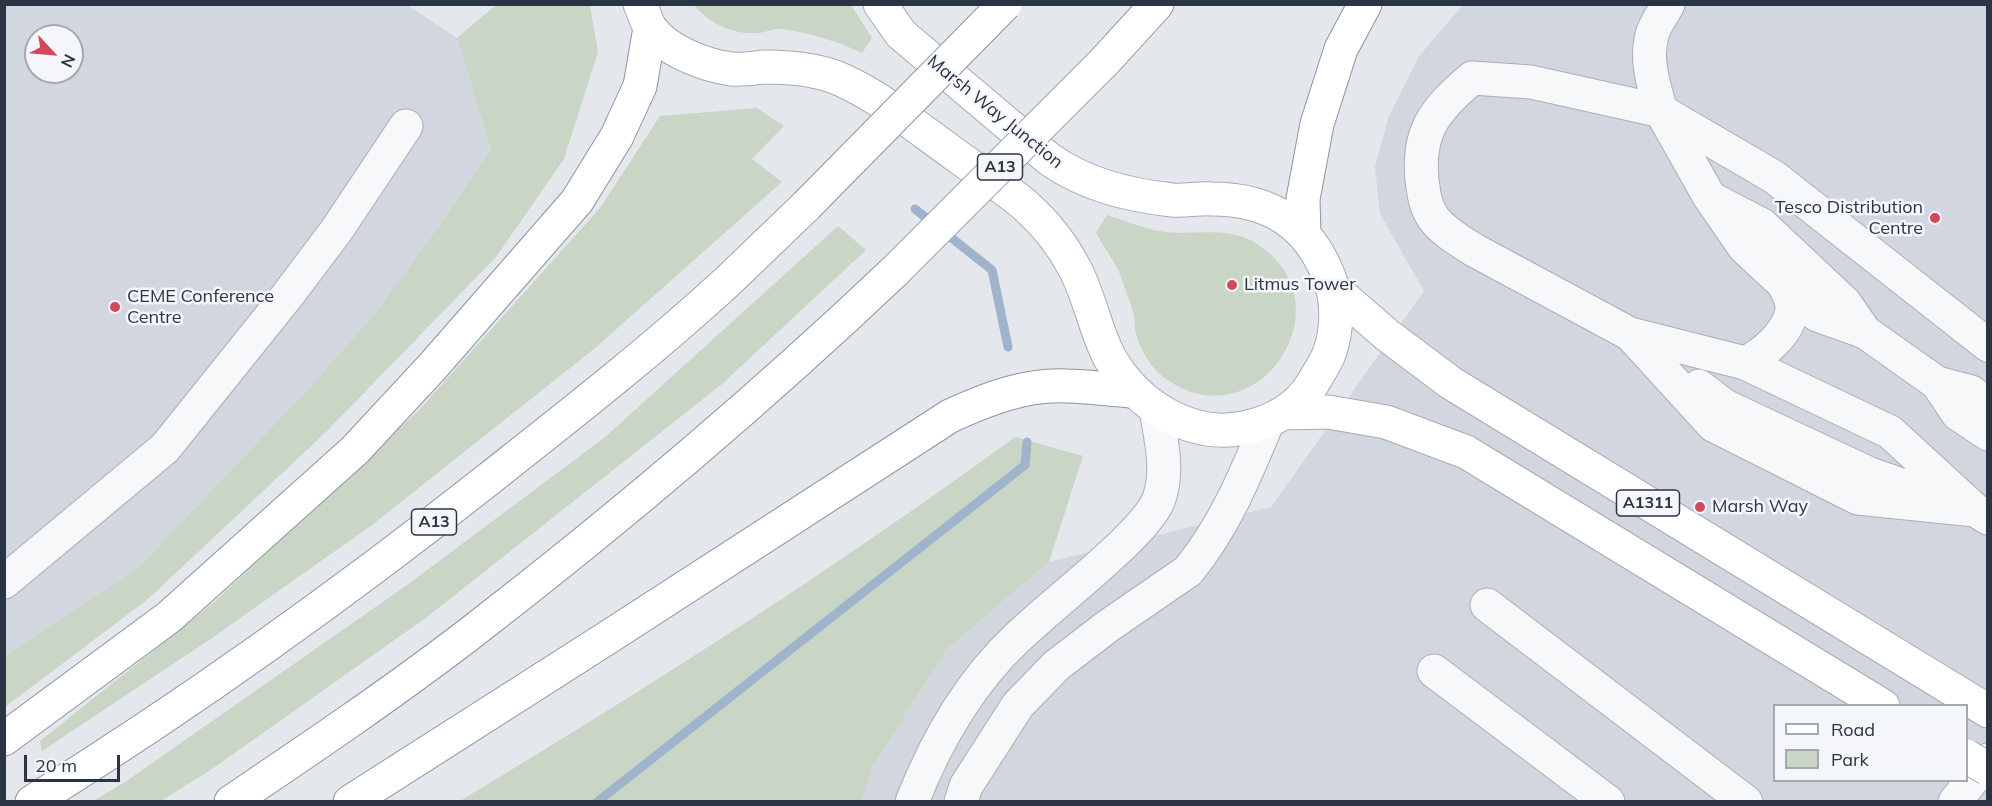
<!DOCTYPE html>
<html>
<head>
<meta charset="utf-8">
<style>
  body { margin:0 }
  #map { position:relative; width:1992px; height:806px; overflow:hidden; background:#e4e7ec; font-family:Mulish,sans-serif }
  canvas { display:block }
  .frame { position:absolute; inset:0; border:6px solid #2b3445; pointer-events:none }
  .legend { position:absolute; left:1773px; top:704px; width:195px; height:78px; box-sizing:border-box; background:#f4f6f9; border:2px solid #a4a8b1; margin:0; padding:8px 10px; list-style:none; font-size:18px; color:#2b3445 }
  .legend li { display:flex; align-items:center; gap:12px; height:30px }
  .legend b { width:30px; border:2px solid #a4a8b1 }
  .north { position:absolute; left:24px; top:24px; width:60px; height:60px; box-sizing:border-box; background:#f4f6f9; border:2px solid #a4a8b1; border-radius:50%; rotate:116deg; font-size:16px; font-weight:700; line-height:24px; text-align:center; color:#2b3445 }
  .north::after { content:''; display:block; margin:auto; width:21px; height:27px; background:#d1495b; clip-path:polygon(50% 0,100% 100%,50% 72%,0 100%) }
  .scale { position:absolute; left:24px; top:755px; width:96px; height:27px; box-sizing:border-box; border:3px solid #2b3445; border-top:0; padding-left:8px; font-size:18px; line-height:21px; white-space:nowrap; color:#2b3445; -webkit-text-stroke:4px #f4f6f9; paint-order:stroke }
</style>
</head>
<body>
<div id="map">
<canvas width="1992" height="806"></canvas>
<div class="frame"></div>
<ul class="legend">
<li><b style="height:8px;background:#fff"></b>Road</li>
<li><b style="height:16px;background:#c9d6c5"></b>Park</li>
</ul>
<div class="north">N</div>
<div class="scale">20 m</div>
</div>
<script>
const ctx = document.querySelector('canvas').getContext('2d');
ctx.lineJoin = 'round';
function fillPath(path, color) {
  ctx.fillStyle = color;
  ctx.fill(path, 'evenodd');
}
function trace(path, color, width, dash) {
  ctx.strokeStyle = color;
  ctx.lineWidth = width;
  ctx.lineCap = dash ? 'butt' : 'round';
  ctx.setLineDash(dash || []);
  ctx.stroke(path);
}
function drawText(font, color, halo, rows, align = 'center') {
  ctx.font = font + ' Mulish,sans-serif';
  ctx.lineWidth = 5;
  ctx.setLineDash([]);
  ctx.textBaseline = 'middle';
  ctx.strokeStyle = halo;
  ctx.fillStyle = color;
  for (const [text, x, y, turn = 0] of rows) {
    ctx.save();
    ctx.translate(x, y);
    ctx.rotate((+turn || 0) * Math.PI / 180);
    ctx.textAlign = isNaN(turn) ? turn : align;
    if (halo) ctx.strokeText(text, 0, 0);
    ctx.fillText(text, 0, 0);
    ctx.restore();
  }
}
const built = new Path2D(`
  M5 5H407L457 38 491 150 451 209 378 310 310 387 136 570 5 656ZM36 36H72V72H36Z
  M1463 5H1987V801L862 802 871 770 945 651 1049 562 1271 507 1424 291 1380 214 1375 167 1388 118 1419 56ZM1774 706H1966V780H1774Z`);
const green = new Path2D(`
  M496 5H590L598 52 564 159 496 257 326 432 148 599 5 707V656L136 570 310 387 378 310 451 209 491 150 457 38Z
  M694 5H851L872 38 862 53C837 41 810 33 782 29 774 28 767 32 759 33 734 35 709 24 694 5Z
  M757 108 784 126 752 159 782 182 594 349 372 525 212 638 42 751 40 741 213 603 419 410 600 208 660 116Z
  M1107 215C1124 220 1142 228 1159 231 1192 237 1227 224 1257 244 1350 303 1259 441 1169 381 1153 371 1140 351 1136 333 1134 327 1135 321 1134 315 1130 301 1124 286 1119 272 1113 259 1103 246 1096 233Z
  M838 226 866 250 722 384 427 617 212 769 161 801H93L125 782 407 585 604 438Z
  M1015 437 1083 456 1049 562 945 651 871 770 862 801H460C649 687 836 568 1015 437Z`);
const stream = new Path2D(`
  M915 209 992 270 1008 347
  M597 802 1025 465 1027 442`);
const minor = new Path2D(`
  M1668 4C1663 14 1655 24 1652 35 1645 60 1654 86 1661 111L1774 177 1988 345
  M1713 202 1744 247 1817 315 1865 332
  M1630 334 1745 363 1890 432 1975 510
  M1745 363C1764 354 1789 332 1792 310 1793 300 1787 291 1783 283
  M1937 383 1958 414 1988 434
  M1699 386 1725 406 1761 423 1870 474 1919 491
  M1988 404 1971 392 1937 383 1865 332 1845 303 1762 225 1710 198 1661 111 1531 82 1472 78C1436 109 1417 130 1422 180 1424 195 1425 206 1434 219 1444 232 1460 241 1474 250L1630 334 1713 425 1858 498 1975 510 1988 518
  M4 582 165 448 287 296 336 231 406 126
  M1487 605 1746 802
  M1434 671 1608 802
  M912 802C936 741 969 683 1017 638 1051 606 1088 578 1122 545 1135 532 1152 516 1159 499 1169 470 1161 439 1156 410
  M961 802 966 786 1018 705 1057 665 1108 626 1188 571C1225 526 1246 474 1268 421
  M1955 802 1988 760`);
const major = new Path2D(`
  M640 4C644 12 646 22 651 29 667 51 706 66 732 69 743 70 754 68 765 67 791 67 818 69 842 80 884 99 920 130 957 156 980 173 1006 188 1027 207 1046 224 1063 246 1075 269 1090 297 1096 334 1111 360 1138 405 1190 439 1244 428 1272 422 1298 408 1313 383 1318 374 1325 364 1329 354 1338 330 1338 300 1329 277 1308 223 1269 199 1212 199 1199 198 1185 201 1172 200 1128 195 1086 185 1049 159L901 34 880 4
  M1334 289 1387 335 1451 383 1988 711
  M1285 413 1328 412 1386 422 1466 452 1883 706`);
const highway = new Path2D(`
  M1104 62 1157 4
  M1304 234 1303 199 1317 124 1341 49 1365 4
  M4 739 169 617 355 450 433 366 577 201 617 136 640 86 650 28
  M32 802C191 703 343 594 490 478 571 414 653 350 729 280 755 255 781 230 807 205
  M231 802C311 748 391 694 468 635 616 521 759 400 895 271
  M350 802 607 638 950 416C987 399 1025 384 1067 386 1089 386 1111 390 1133 391`);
const majorBridge = new Path2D(`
  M1966 756 1988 769`);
const highwayBridge = new Path2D(`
  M807 205 1005 4
  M895 271 1104 62`);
const markers = [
  [1935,218,6,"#d1495b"],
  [1232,285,6,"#d1495b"],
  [115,307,6,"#d1495b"],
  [1700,507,6,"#d1495b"]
];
const shields = [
  [1000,167,45],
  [1648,503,63],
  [434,522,45]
];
const shieldNames = [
  ["A13",1000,167],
  ["A1311",1648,503],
  ["A13",434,522]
];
const streetNames = [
  ["Marsh Way Junction",995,112,39]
];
const poiNames = [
  ["Tesco Distribution",1923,208,"right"],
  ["Centre",1923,229,"right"],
  ["Litmus Tower",1244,285],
  ["CEME Conference",127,297],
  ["Centre",127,318],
  ["Marsh Way",1712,507]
];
fillPath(built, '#d2d6de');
fillPath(green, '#c9d6c5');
trace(stream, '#9fb4cc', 9);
trace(minor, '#a9aeb7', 35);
trace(major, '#a3abb8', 35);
trace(highway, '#8b94a3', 35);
trace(minor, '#f7f8fa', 33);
trace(major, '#fff', 33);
trace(highway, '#fff', 33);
trace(majorBridge, '#a3abb8', 35, []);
trace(highwayBridge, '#8b94a3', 35, []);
trace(majorBridge, '#fff', 33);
trace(highwayBridge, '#fff', 33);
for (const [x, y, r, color] of markers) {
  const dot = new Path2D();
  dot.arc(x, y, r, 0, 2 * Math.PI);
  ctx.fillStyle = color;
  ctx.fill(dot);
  trace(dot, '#f4f6f9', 2);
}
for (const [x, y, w] of shields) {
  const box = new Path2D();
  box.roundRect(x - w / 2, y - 13, w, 26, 4.5);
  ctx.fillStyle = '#f4f6f9';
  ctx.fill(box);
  trace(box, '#2b3445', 1.5);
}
drawText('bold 16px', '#2b3445', null, shieldNames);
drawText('18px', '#2b3445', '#f4f6f9', streetNames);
drawText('18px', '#2b3445', '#f4f6f9', poiNames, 'left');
</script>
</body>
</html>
